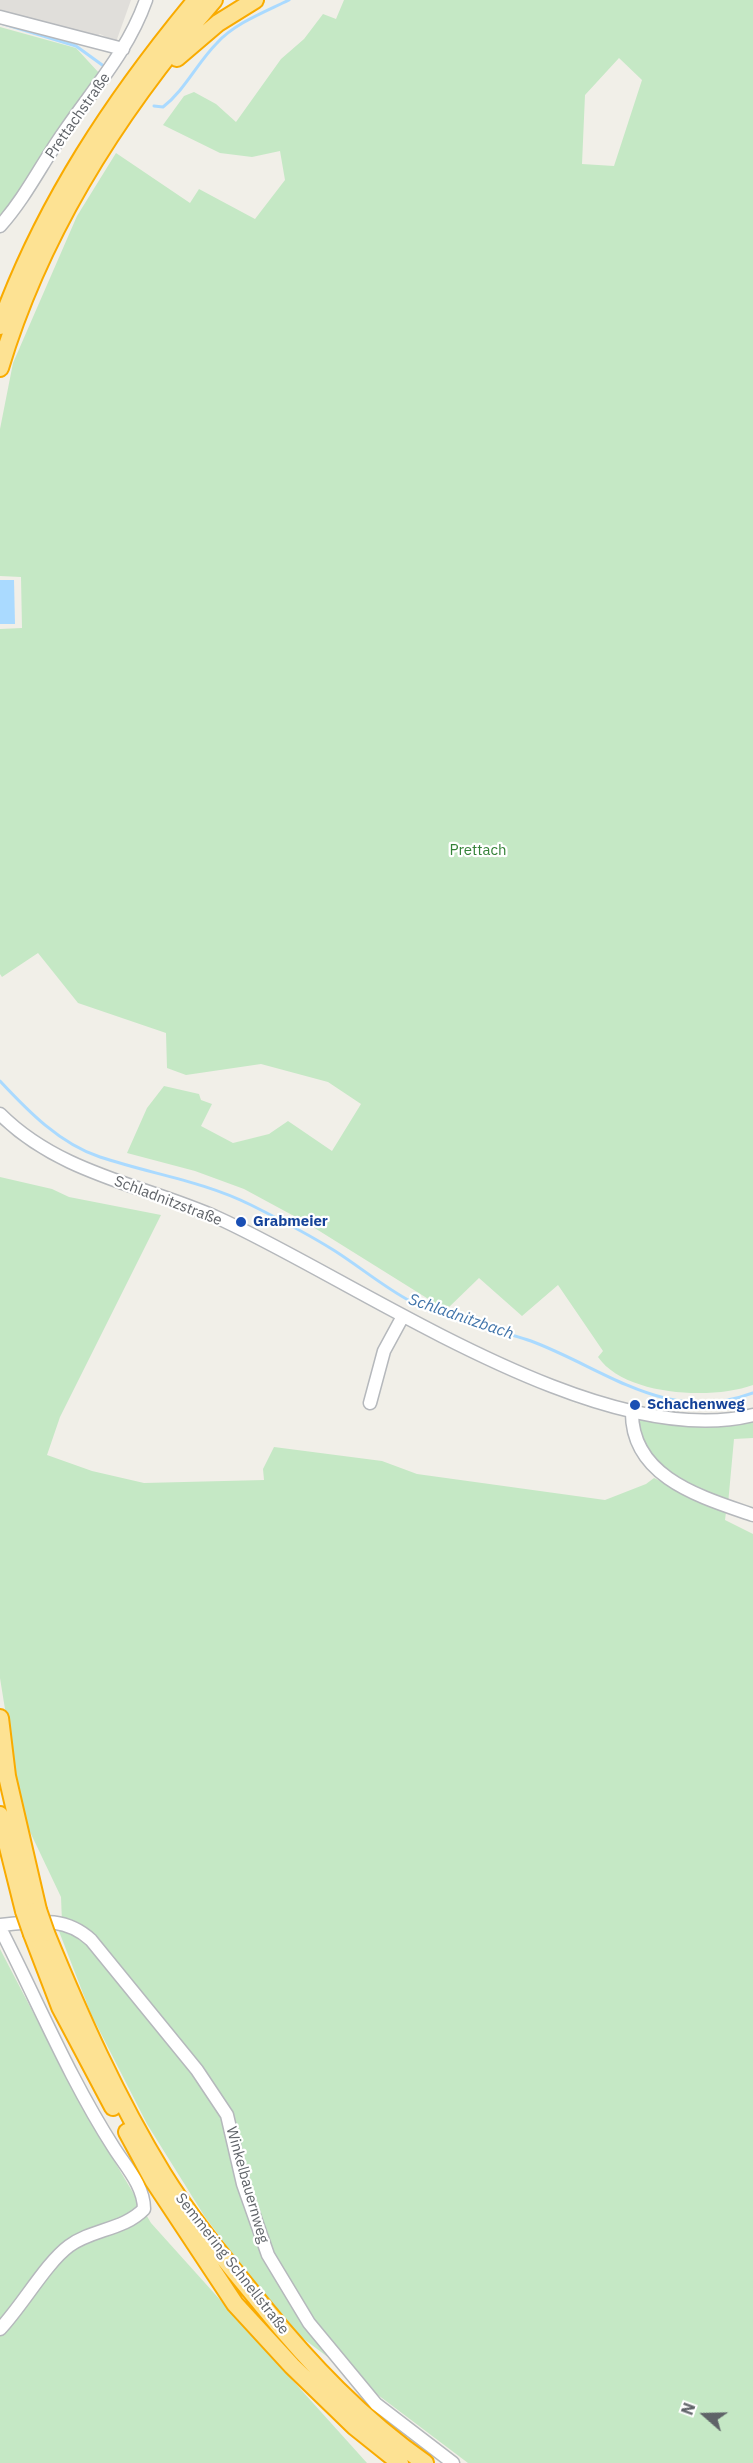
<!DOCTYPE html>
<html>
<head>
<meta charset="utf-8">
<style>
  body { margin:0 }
  #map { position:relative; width:753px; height:2463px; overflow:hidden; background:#f1efe8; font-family:"IBM Plex Sans",sans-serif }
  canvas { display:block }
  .north { position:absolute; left:675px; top:2385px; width:60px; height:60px; -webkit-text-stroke:4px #fff; paint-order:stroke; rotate:290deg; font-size:16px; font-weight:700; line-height:24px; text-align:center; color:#5f6368 }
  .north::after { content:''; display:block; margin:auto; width:21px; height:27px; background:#5f6368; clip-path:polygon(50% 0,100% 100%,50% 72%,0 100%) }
</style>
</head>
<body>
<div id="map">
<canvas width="753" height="2463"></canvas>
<div class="north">N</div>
</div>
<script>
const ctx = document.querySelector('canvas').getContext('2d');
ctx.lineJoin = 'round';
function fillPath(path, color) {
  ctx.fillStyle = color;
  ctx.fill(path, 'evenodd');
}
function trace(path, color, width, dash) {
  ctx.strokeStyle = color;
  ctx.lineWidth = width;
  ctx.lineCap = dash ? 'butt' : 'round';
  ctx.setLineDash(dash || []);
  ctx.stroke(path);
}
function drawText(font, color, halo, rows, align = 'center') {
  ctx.font = font + ' "IBM Plex Sans",sans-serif';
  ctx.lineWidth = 4.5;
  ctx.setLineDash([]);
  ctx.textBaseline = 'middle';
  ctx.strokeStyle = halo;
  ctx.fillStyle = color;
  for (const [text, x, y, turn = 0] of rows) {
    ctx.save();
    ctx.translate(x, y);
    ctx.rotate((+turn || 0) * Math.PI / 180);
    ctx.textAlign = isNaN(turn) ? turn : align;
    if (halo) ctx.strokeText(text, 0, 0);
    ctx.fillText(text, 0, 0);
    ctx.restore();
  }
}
const industrial = new Path2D(`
  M0 0H131L116 42 100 34 94 38 0 14Z`);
const green = new Path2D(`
  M344 0H753V1385C712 1400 625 1396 598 1357L603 1351 558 1285 522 1316 479 1278 446 1310 305 1222 244 1189 195 1171 127 1153 147 1108 164 1086 199 1094 201 1100 212 1104 201 1126 233 1143 269 1134 288 1121 332 1151 361 1104 328 1082 261 1064 186 1075 167 1068 166 1033 78 1003 38 953 2 977 0 974V629L22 628 21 577 0 576V429L13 363 77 216 116 153 190 203 199 189 255 219 285 180 280 151 252 157 220 153 163 125 184 96 194 92 216 104 236 122 281 59 304 39 323 14 336 19ZM619 58 642 80 614 166 582 164 585 95Z
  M0 27 76 48 100 74 18 196 0 215Z
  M0 1177 52 1189 69 1197 161 1215 60 1417 47 1455 92 1471 144 1483 264 1480 263 1469 274 1447 382 1461 417 1474 605 1500 646 1484 654 1478 726 1512 725 1520 753 1534V2463H468L288 2327 205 2217 147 2124 91 2014 55 1921 62 1922 61 1897 22 1815 0 1678Z
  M637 1416C676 1421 715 1429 753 1420V1438L734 1439 728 1504 672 1479 638 1437Z
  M0 1949 84 2110 151 2223 367 2463H0Z`);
const water = new Path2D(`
  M0 580H14L15 624H0Z`);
const stream = new Path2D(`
  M0 23 76 46 105 67
  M154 106 163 107C185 90 197 63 217 43 235 23 265 12 289 0
  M0 1081C28 1111 60 1144 100 1157 151 1174 203 1181 251 1205 279 1219 308 1234 335 1251 360 1267 384 1287 410 1301 447 1322 491 1327 531 1341 606 1369 667 1425 753 1393`);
const minor = new Path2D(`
  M0 17 123 49
  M0 226C26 197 42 163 64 132 94 88 128 51 146 0
  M0 1114C60 1174 144 1185 218 1218 357 1281 599 1454 753 1415
  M370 1403 384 1351 403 1316
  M632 1410C630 1477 701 1497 753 1515
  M0 1925C34 1922 64 1915 91 1940L197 2070 227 2115 243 2184 268 2255 309 2323 376 2404 453 2463
  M0 1928C38 2002 69 2078 114 2148 126 2167 144 2186 144 2209 124 2230 92 2229 69 2246 46 2263 22 2306 0 2329`);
const highway = new Path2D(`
  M177 58 218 23 255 0
  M0 326C44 204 114 99 196 0
  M0 368C41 231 121 107 214 0
  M0 1718 7 1776 38 1910
  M0 1815 24 1911
  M46 1933C80 2016 116 2097 163 2174 192 2221 227 2262 262 2305 310 2364 362 2419 425 2463
  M32 1934 60 2007 113 2107
  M127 2132 153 2180 235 2304 292 2366 355 2427 400 2463`);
const highwayBridge = new Path2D(`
  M38 1910 46 1933
  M24 1911 32 1934`);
const markers = [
  [241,1222,6,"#1a4fb4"],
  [635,1405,6,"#1a4fb4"]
];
const streetNames = [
  ["Prettachstraße",78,116,-55],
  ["Schladnitzstraße",168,1201,21],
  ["Winkelbauernweg",247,2185,74],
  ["Semmering Schnellstraße",232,2264,52]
];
const parkNames = [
  ["Prettach",478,851]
];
const transitNames = [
  ["Grabmeier",253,1222],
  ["Schachenweg",647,1405]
];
const waterNames = [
  ["Schladnitzbach",461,1317,19]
];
fillPath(industrial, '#e0deda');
fillPath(green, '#c5e8c5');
fillPath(water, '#aadaff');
trace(stream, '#aadaff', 3);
trace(minor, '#b5b8bc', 15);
trace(highway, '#f9ab00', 20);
trace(minor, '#fff', 12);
trace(highway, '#fde293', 16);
trace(highwayBridge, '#f9ab00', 20, []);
trace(highwayBridge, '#fde293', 16);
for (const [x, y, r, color] of markers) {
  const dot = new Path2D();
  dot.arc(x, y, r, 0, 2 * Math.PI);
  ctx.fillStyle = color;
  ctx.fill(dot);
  trace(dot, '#fff', 2);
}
drawText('15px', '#5f6368', '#fff', streetNames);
drawText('15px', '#348238', '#fff', parkNames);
drawText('bold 15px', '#164399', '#fff', transitNames, 'left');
drawText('italic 16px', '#4174aa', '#fff', waterNames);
</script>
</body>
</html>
